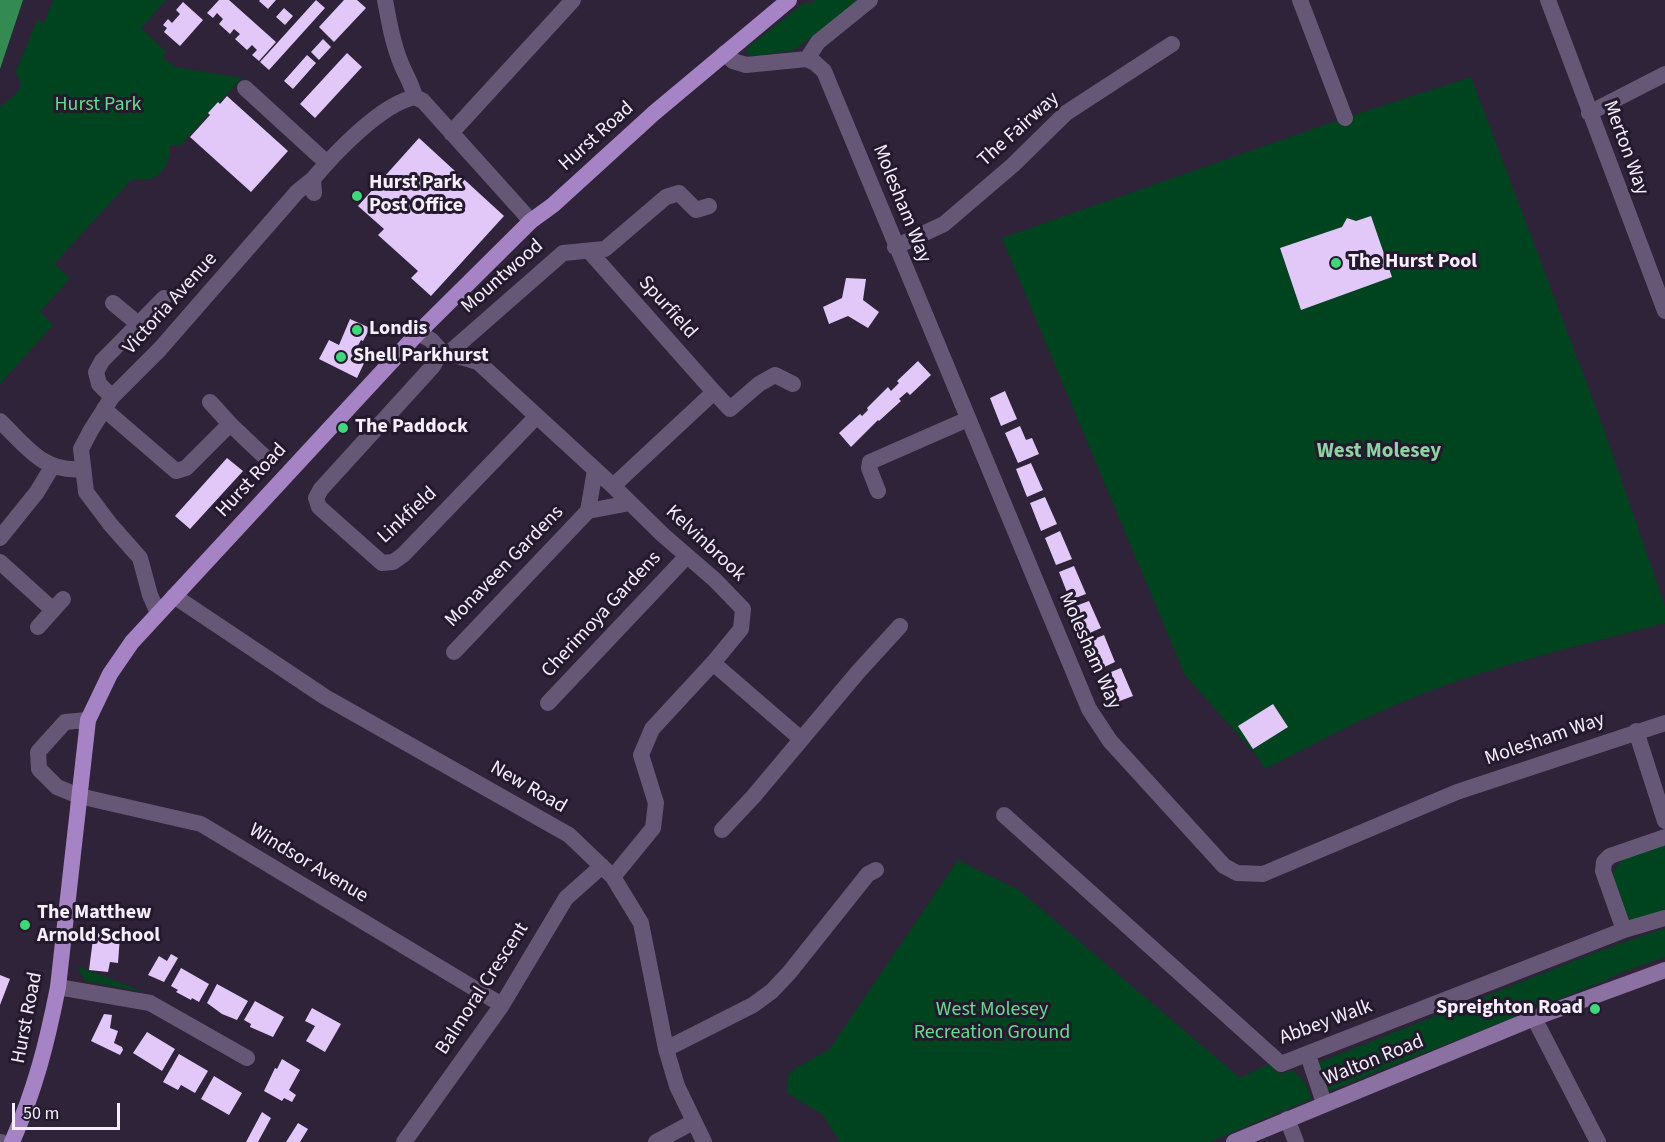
<!DOCTYPE html>
<html>
<head>
<meta charset="utf-8">
<style>
  body { margin:0 }
  #map { position:relative; width:1665px; height:1142px; overflow:hidden; background:#2e2338; font-family:"Source Sans 3",sans-serif }
  canvas { display:block }
  .scale { position:absolute; left:12px; top:1103px; width:108px; height:27px; box-sizing:border-box; border:3px solid #f6eefc; border-top:0; padding-left:8px; font-size:18px; line-height:21px; white-space:nowrap; color:#f6eefc; -webkit-text-stroke:4px #241a2e; paint-order:stroke }
</style>
</head>
<body>
<div id="map">
<canvas width="1665" height="1142"></canvas>
<div class="scale">50 m</div>
</div>
<script>
const ctx = document.querySelector('canvas').getContext('2d');
ctx.lineJoin = 'round';
function fillPath(path, color) {
  ctx.fillStyle = color;
  ctx.fill(path, 'evenodd');
}
function trace(path, color, width, dash) {
  ctx.strokeStyle = color;
  ctx.lineWidth = width;
  ctx.lineCap = dash ? 'butt' : 'round';
  ctx.setLineDash(dash || []);
  ctx.stroke(path);
}
function drawText(font, color, halo, rows, align = 'center') {
  ctx.font = font + ' "Source Sans 3",sans-serif';
  ctx.lineWidth = 6;
  ctx.setLineDash([]);
  ctx.textBaseline = 'middle';
  ctx.strokeStyle = halo;
  ctx.fillStyle = color;
  for (const [text, x, y, turn = 0] of rows) {
    ctx.save();
    ctx.translate(x, y);
    ctx.rotate((+turn || 0) * Math.PI / 180);
    ctx.textAlign = isNaN(turn) ? turn : align;
    if (halo) ctx.strokeText(text, 0, 0);
    ctx.fillText(text, 0, 0);
    ctx.restore();
  }
}
const green = new Path2D(`
  M53 0H166L141 28 166 52 162 57 175 67 242 78 181 145H170C171 168 156 185 132 179L54 264 70 278 40 312 53 325 0 384V107L17 93 21 84 16 72 37 20 44 23Z
  M815 0H860L796 49 791 51 753 56 749 55 747 51 748 47 807 1 810 4Z
  M1471 77 1602 424 1665 606V623C1580 646 1492 665 1410 699 1360 719 1313 745 1265 769L1258 757 1185 675 1002 238 1333 122Z
  M1665 845V911L1633 921 1626 918 1611 878C1621 851 1640 851 1665 845Z
  M958 860 1019 890 1240 1078 1269 1064 1279 1074 1293 1070 1304 1081 1312 1099 1209 1142H840L822 1114 787 1093 788 1075 796 1068 829 1050Z
  M1665 928V957L1620 973 1602 982 1330 1091C1322 1086 1318 1072 1320 1062L1594 953Z
  M77 966 144 992 85 981Z`);
const water = new Path2D(`
  M0 0H23L0 69Z`);
const building = new Path2D(`
  M219 0H229L276 42 259 61 252 55 257 50 252 45 247 50 235 39 240 34 234 29 230 34 219 24 223 19 217 13 213 18 207 13Z
  M260 0H276L268 9 259 1Z
  M316 0 325 8 269 70 260 62Z
  M344 0H357L366 8 334 42 319 27Z
  M183 2 203 20 180 46 164 32 167 28 163 25 168 19 172 23 180 14 176 10Z
  M284 8 293 16 285 25 276 17Z
  M323 39 331 47 319 60 311 52Z
  M347 53 362 67 315 118 300 104Z
  M307 55 316 63 293 89 284 81Z
  M227 96 288 151 251 192 190 137 210 115 208 113 218 102 220 104Z
  M419 138 504 216 431 296 411 278 418 271 378 235 384 229 358 206Z
  M1371 216 1392 277 1301 310 1280 248 1342 227 1347 218 1356 221Z
  M846 278 866 279 863 300 879 312 868 328 848 316 829 324 823 307 842 298Z
  M350 319 370 328 363 341 361 340 354 353 366 359 357 378 319 359 329 340 339 345Z
  M918 361 931 375 910 395 907 392 899 399 901 401 879 421 878 420 851 447 839 433 860 414 862 416 868 410 867 408 888 387 891 391 899 383 897 381Z
  M1005 391 1017 419 1001 426 990 398Z
  M1020 426 1026 440 1032 438 1039 454 1018 463 1005 433Z
  M227 458 243 471 190 529 175 516Z
  M1031 463 1043 490 1027 497 1016 469Z
  M1045 497 1057 524 1041 531 1030 503Z
  M1060 531 1072 559 1056 565 1045 538Z
  M1074 566 1086 594 1070 600 1059 572Z
  M1089 601 1101 628 1085 635 1073 607Z
  M1104 635 1115 662 1100 669 1089 641Z
  M1121 668 1133 696 1117 702 1106 674Z
  M1273 704 1288 727 1253 749 1238 726Z
  M98 933 120 936 118 963 110 962 108 972 89 970 93 939 97 940Z
  M171 954 178 958 164 982 148 975 159 956 167 961Z
  M181 968 209 984 199 1002 192 998 191 1000 176 992 178 990 171 986Z
  M0 975 10 979 0 1005Z
  M217 984 248 1001 237 1020 222 1014 207 1003Z
  M255 1001 284 1017 273 1037 250 1027 251 1024 244 1020Z
  M312 1008 341 1024 325 1052 306 1041 315 1026 305 1021Z
  M104 1014 112 1015 110 1028 118 1031 114 1043 122 1047 123 1050 120 1055 91 1041Z
  M147 1032 175 1049 162 1071 133 1053Z
  M179 1054 208 1071 195 1093 181 1085 178 1090 163 1082Z
  M282 1059 300 1070 289 1090 296 1095 292 1102 284 1098 282 1101 264 1091 275 1068 277 1069Z
  M214 1076 242 1093 229 1115 201 1099Z
  M262 1112 271 1118 258 1142H246Z
  M298 1123 308 1129 300 1142H286Z`);
const minor = new Path2D(`
  M385 0C389 22 393 45 402 66 407 77 412 85 415 97L423 101 531 221
  M1300 0 1345 118
  M1548 0 1665 311
  M725 53 733 61 746 65 807 59 815 63 824 71 1089 709 1110 741 1224 866 1237 873 1263 874 1457 792 1665 723
  M807 59 818 42 870 0
  M245 88 327 163
  M1589 113 1665 74
  M451 133 573 0
  M314 193 313 179C335 153 381 104 415 97
  M895 247 944 224 1013 165 1066 113 1172 44
  M589 251 714 392 613 486
  M113 303 137 323
  M418 333 431 340 441 351 478 362 613 486 663 535 715 580 743 609 741 629 713 663 652 729 641 755 656 803 653 828 613 877
  M441 351 433 366 321 489 316 498 319 507 382 563 393 562 403 555 536 417
  M450 352 563 253 605 249 666 197 679 193 696 210 709 206
  M714 392 730 409 759 384 775 375 793 384
  M112 397 99 384 96 372 102 361 164 298
  M210 402 230 424 269 461
  M104 409 176 471 186 468 230 424
  M0 421C26 446 43 473 82 469
  M878 491 869 468 870 462 968 419
  M588 511 630 503
  M0 538 37 492 52 467
  M0 562 53 610
  M174 596 325 697 569 835 613 877 641 923 666 1049 677 1086 704 1142
  M158 613 150 595 140 558 110 524 86 492 81 449 91 430 112 397 160 349 297 192 313 179
  M38 627 63 599
  M454 652 588 511 595 470
  M713 663 801 739
  M548 703 687 556
  M88 720 65 722 38 752 39 769 57 787 79 796 201 824 502 1005
  M1636 731 1665 821
  M1004 815 1281 1064 1624 930 1665 918
  M722 830 753 797 858 672 900 626
  M1624 930 1603 871 1604 862 1610 856 1665 837
  M58 987 150 1003 247 1058
  M1534 1018 1598 1142
  M666 1049 753 1005 772 991 789 973 868 874 876 870
  M1308 1055 1324 1103
  M1287 1119 1296 1142
  M0 1142H1
  M404 1142 502 1005 566 898 602 866
  M656 1142 693 1122`);
const secondary = new Path2D(`
  M1234 1142 1534 1018 1665 970`);
const primary = new Path2D(`
  M12 1142C35 1090 47 1043 58 987L88 720 110 674 132 642 418 333 531 221 553 205 654 113 789 0`);
const markers = [
  [357,196,6,"#40d77c"],
  [1336,263,6,"#40d77c"],
  [357,330,6,"#40d77c"],
  [341,357,6,"#40d77c"],
  [343,428,6,"#40d77c"],
  [25,925,6,"#40d77c"],
  [1595,1009,6,"#40d77c"]
];
const parkNames = [
  ["Hurst Park",98,106],
  ["West Molesey",992,1011],
  ["Recreation Ground",992,1034]
];
const streetNames = [
  ["The Fairway",1019,130,-42],
  ["Hurst Road",597,137,-42],
  ["Merton Way",1625,148,70],
  ["Molesham Way",901,204,68],
  ["Mountwood",503,277,-41],
  ["Victoria Avenue",171,304,-48],
  ["Spurfield",667,308,48],
  ["Hurst Road",252,481,-47],
  ["Linkfield",408,516,-43],
  ["Kelvinbrook",705,544,43],
  ["Monaveen Gardens",505,567,-46],
  ["Cherimoya Gardens",602,615,-47],
  ["Molesham Way",1089,651,66],
  ["Molesham Way",1545,740,-19],
  ["New Road",528,788,30],
  ["Windsor Avenue",308,864,31],
  ["Balmoral Crescent",483,989,-57],
  ["Hurst Road",28,1018,-79],
  ["Abbey Walk",1326,1023,-20],
  ["Walton Road",1374,1061,-22]
];
const poiNames = [
  ["Hurst Park",369,184],
  ["Post Office",369,207],
  ["The Hurst Pool",1348,263],
  ["Londis",369,330],
  ["Shell Parkhurst",353,357],
  ["The Paddock",355,428],
  ["The Matthew",37,914],
  ["Arnold School",37,937],
  ["Spreighton Road",1583,1009,"right"]
];
const neighbourhoodNames = [
  ["West Molesey",1379,452]
];
fillPath(green, '#00431f');
fillPath(water, '#338a53');
fillPath(building, '#e1c8f9');
trace(minor, '#675776', 16);
trace(secondary, '#8b70a2', 16);
trace(primary, '#a683c4', 16);
for (const [x, y, r, color] of markers) {
  const dot = new Path2D();
  dot.arc(x, y, r, 0, 2 * Math.PI);
  ctx.fillStyle = color;
  ctx.fill(dot);
  trace(dot, '#241a2e', 2);
}
drawText('20px', '#6ada8f', '#241a2e', parkNames);
drawText('20px', '#f6eefc', '#241a2e', streetNames);
drawText('bold 20px', '#f6eefc', '#241a2e', poiNames, 'left');
drawText('bold 21px', '#8ed4a2', '#241a2e', neighbourhoodNames);
</script>
</body>
</html>
